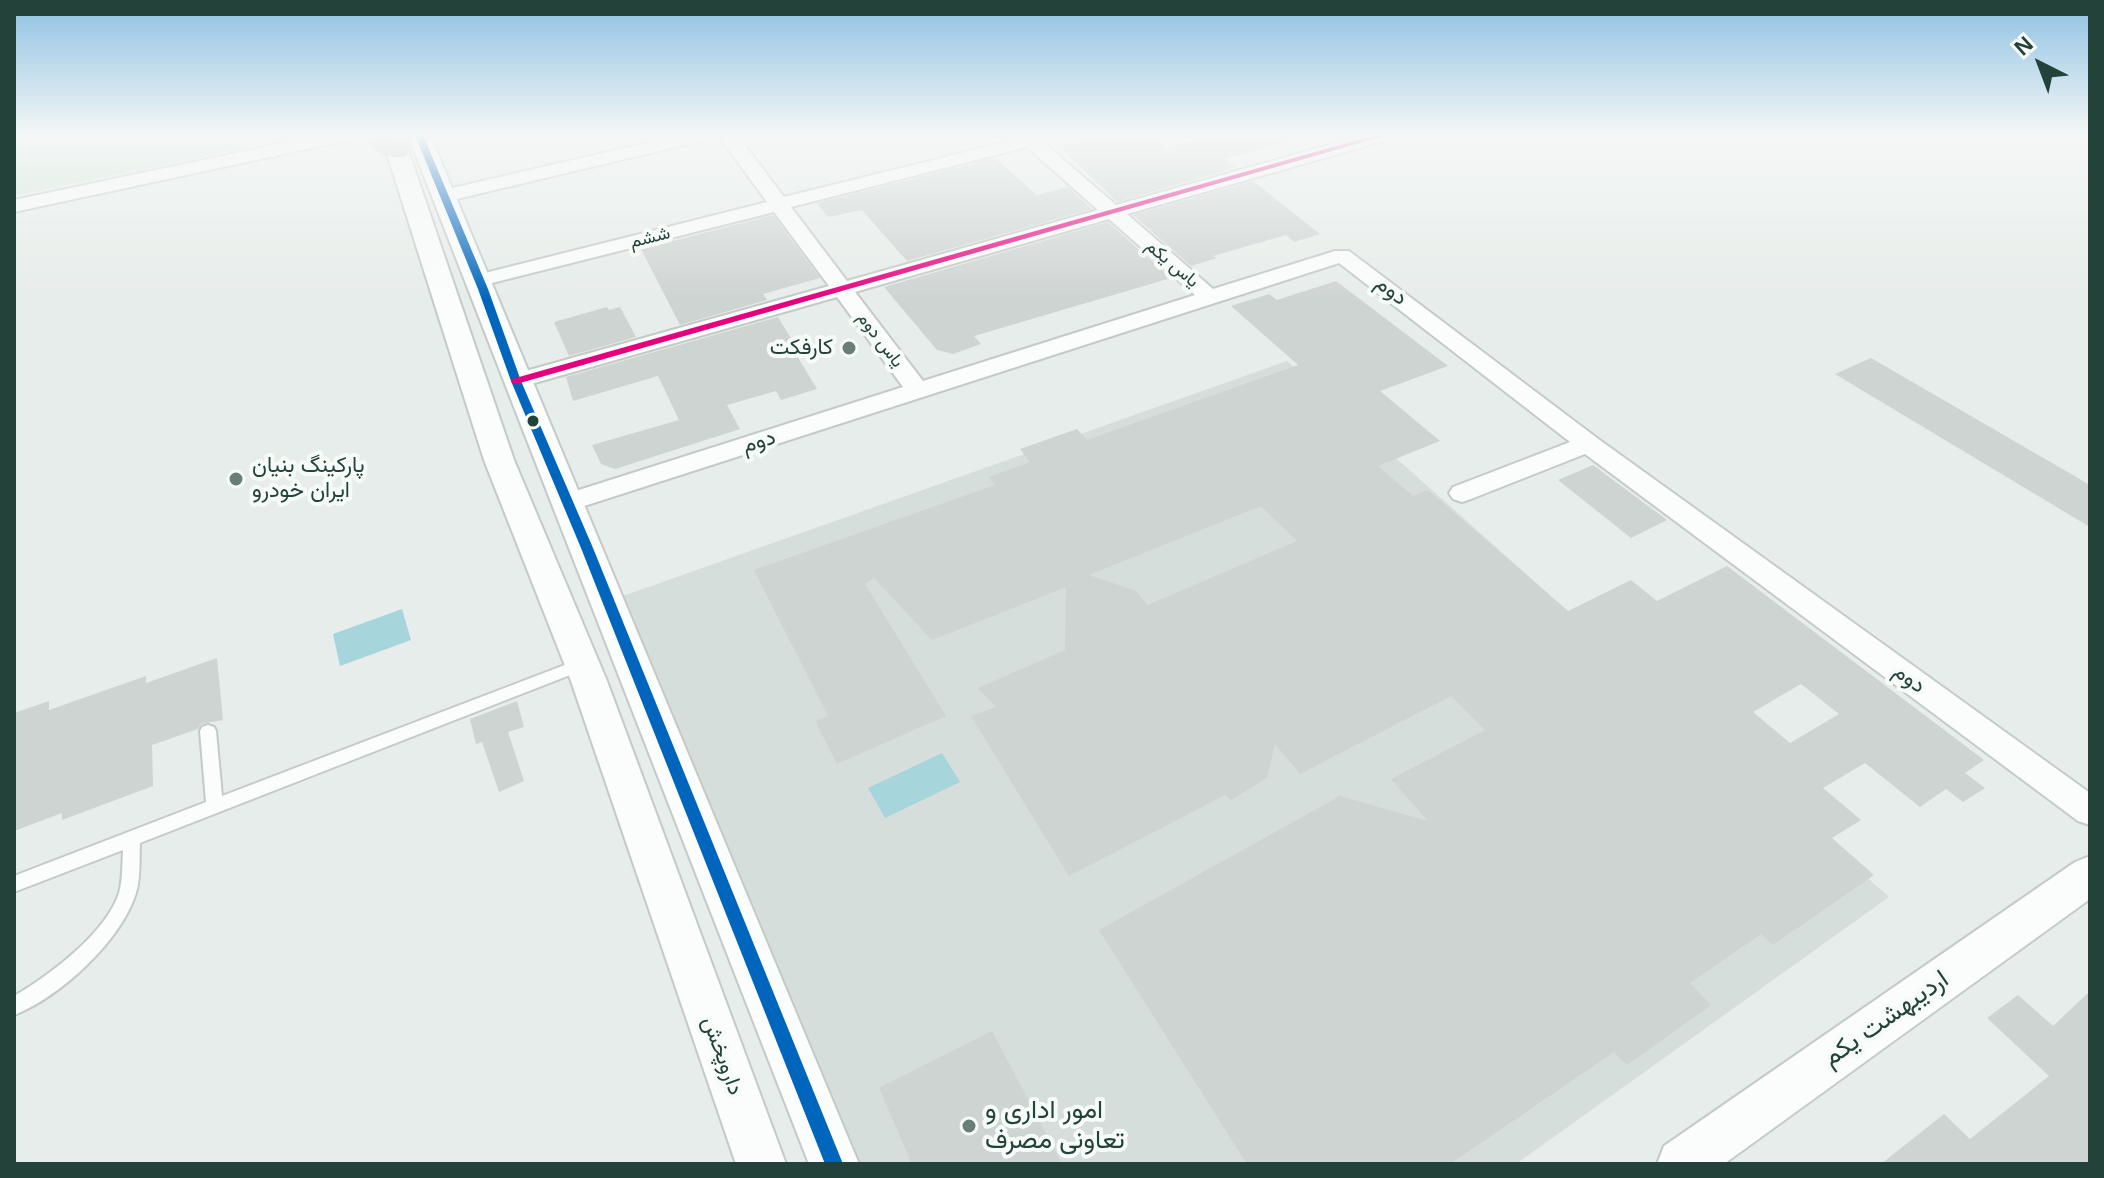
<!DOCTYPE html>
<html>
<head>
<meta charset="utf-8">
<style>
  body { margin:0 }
  #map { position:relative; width:2104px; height:1178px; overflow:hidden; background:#e7edea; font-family:Arial,sans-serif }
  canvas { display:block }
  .frame { position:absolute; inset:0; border:16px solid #234239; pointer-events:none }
  .north { position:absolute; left:2000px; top:24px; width:80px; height:80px; -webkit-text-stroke:6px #f6fbf8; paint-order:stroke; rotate:318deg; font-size:22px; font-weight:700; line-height:32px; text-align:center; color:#234239 }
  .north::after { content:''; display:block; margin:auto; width:28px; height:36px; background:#234239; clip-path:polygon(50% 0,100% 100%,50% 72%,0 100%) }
</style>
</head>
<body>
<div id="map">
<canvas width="2104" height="1178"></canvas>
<div class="frame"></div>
<div class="north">N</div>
</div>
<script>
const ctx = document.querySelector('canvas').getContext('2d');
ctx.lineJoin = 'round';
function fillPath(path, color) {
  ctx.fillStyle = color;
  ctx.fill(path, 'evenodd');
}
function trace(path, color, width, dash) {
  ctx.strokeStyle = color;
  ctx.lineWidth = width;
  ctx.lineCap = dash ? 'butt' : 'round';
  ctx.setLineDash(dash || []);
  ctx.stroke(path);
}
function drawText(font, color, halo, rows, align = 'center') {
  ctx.font = font + ' Arial,Vazirmatn,sans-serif';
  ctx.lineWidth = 8;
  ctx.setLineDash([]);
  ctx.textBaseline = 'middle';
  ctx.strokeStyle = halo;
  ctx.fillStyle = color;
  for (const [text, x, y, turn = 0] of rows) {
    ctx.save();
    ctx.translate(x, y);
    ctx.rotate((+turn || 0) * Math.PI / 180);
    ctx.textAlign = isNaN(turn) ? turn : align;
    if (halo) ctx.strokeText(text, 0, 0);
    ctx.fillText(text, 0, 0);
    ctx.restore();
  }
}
const built = new Path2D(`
  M1287 361 1889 897 1516 1164H850L609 601Z`);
const green = new Path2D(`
  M14 135H310L14 196Z`);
const water = new Path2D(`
  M402 609 411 640 340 666 333 634Z
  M942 753 960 782 885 818 868 788Z`);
const building = new Path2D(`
  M1107 135H1151L1166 148 1215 135H1286L1287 142 1224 159 1235 168 1117 202 1060 147Z
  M995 158 1037 195 1068 187 1092 209 907 261 862 210 828 217 817 203Z
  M1253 181 1320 234 1294 242 1286 235 1213 256 1217 258 1191 266 1133 215Z
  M773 215 820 278 763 294 767 300 680 325 641 249Z
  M1108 222 1171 278 974 336 981 344 953 354 937 350 884 287Z
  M1336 281 1448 366 1380 391 1440 441 1378 466 1413 496 1428 490 1568 611 1631 580 1657 601 1727 566 1984 760 1965 773 1985 788 1963 802 1946 789 1920 807 1865 763 1823 788 1861 820 1832 838 1874 875 1773 945 1761 934 1690 983 1711 1005 1627 1065 1614 1052 1450 1164H1247L1099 930 1340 796 1428 821 1391 779 1485 730 1451 696 1300 774 1275 744 1267 778 1231 800 1225 795 1069 876 971 716 996 707 978 688 1065 650 1066 587 932 640 874 578 865 584 946 716 837 764 815 721 828 716 754 570 995 485 989 477 1030 462 1020 449 1077 429 1087 440 1298 365 1231 306 1269 294 1277 300ZM1261 506 1297 541 1148 605 1136 591 1089 575ZM1801 684 1839 714 1790 743 1753 712Z
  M607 307 609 310 620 307 636 337 569 356 554 322Z
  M778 317 801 355 797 356 817 389 781 400 776 391 727 405 740 429 615 469 601 464 592 445 679 420 658 376 573 401 566 377Z
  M1871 358 2090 485V527L1835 374Z
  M1593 465 1667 520 1631 538 1558 480Z
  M217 658 223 720 201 724 198 729 152 745 153 786 62 820V813L14 831V713L49 701V710L146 676V683Z
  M517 701 524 727 508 732 524 781 499 792 482 742 476 744 470 719Z
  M2090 991V1164H1881L1944 1114 1970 1139 2049 1076 1987 1018 2018 995 2053 1026Z
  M992 1031 1062 1164H912L879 1088Z`);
const service = new Path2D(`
  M583 658 588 660 590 664 588 668 140 843C139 859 141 877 136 893 121 941 60 997 14 1015V996C49 976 106 933 119 893 123 879 122 864 123 850L14 892V876L206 802 200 731 202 727 208 725 214 727 216 731 222 796Z`);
const minor = new Path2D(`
  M321 135H358L349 140 14 212V200Z
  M680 135H714L705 140 444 202 434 196 444 190Z
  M718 135H737L784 197 1018 139 1015 135H1063L1044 143 1116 205 1364 135H1394L1391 139 1127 214 1213 289 1335 251H1349L1597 438 2090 793V825L2078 821 1585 454 1471 499 1462 502 1453 499 1449 493 1453 487 1570 442 1339 263 578 508 569 511 560 508 556 502 560 496 903 387 837 297 524 386H508L504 381 508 376 829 286 774 212 480 286 469 280 473 276 767 202ZM1027 147 1098 210 847 281 791 207ZM1109 219 1195 295 923 381 855 292Z`);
const tertiary = new Path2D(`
  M381 135H403L514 460 607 681 786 1164H736L571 681 484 460Z
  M408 135H430L859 1164H809Z
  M2090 856V899L1724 1164H1657L1664 1146 2075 862Z`);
const motorway = new Path2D(`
  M365 135H396L410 150 406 156C388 161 376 150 365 135Z`);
const bus1 = new Path2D(`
  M415 135H423L488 289 521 381 593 548 843 1164H825L581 548 511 381 478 289Z`);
const bus2 = new Path2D(`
  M1375 135H1388L520 383H512L511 381 512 379Z`);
const markers = [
  [849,348,8,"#687e77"],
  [533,421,7,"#234239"],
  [236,479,8,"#687e77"],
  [969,1126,8,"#687e77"]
];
const farStreetnames = [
  ["ششم",650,238,-14],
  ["یاس یکم",1172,264,40],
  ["یاس دوم",880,340,53]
];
const streetNames = [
  ["دوم",1391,291,38],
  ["دوم",759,442,-17],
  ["دوم",1909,679,36],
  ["داروپخش",722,1056,70]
];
const poiNames = [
  ["کارفکت",833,348],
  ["پارکینگ بنیان",252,466,"left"],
  ["ایران خودرو",252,491,"left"]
];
const nearStreetnames = [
  ["اردیبهشت یکم",1886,1019,-35]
];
const nearPoinames = [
  ["امور اداری و",985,1111],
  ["تعاونی مصرف",985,1141]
];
fillPath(built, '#d5deda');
fillPath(green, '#d0e6d6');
fillPath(water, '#a7d5dc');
fillPath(building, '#ced4d1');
trace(service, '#c4cac7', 4);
trace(minor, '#c4cac7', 4);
trace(tertiary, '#c4cac7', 4);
trace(motorway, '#c2ccc9', 4);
fillPath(service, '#fbfcfc');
fillPath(minor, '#fbfcfc');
fillPath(tertiary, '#fbfcfc');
fillPath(motorway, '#bcc4c2');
fillPath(bus1, '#0065bd');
fillPath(bus2, '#e5007d');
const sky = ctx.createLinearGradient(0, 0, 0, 300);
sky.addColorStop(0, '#8ec1e3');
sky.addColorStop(0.45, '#f4f7f6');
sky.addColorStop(1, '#f4f7f600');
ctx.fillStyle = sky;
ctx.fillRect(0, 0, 2104, 300);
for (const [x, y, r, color] of markers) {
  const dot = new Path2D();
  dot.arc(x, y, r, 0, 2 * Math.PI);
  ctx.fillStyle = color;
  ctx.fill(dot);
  trace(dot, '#f6fbf8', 3);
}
drawText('18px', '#234239', '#f6fbf8', farStreetnames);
drawText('22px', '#234239', '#f6fbf8', streetNames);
drawText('22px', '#234239', '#f6fbf8', poiNames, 'right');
drawText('26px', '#234239', '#f6fbf8', nearStreetnames);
drawText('26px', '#234239', '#f6fbf8', nearPoinames, 'left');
</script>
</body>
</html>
